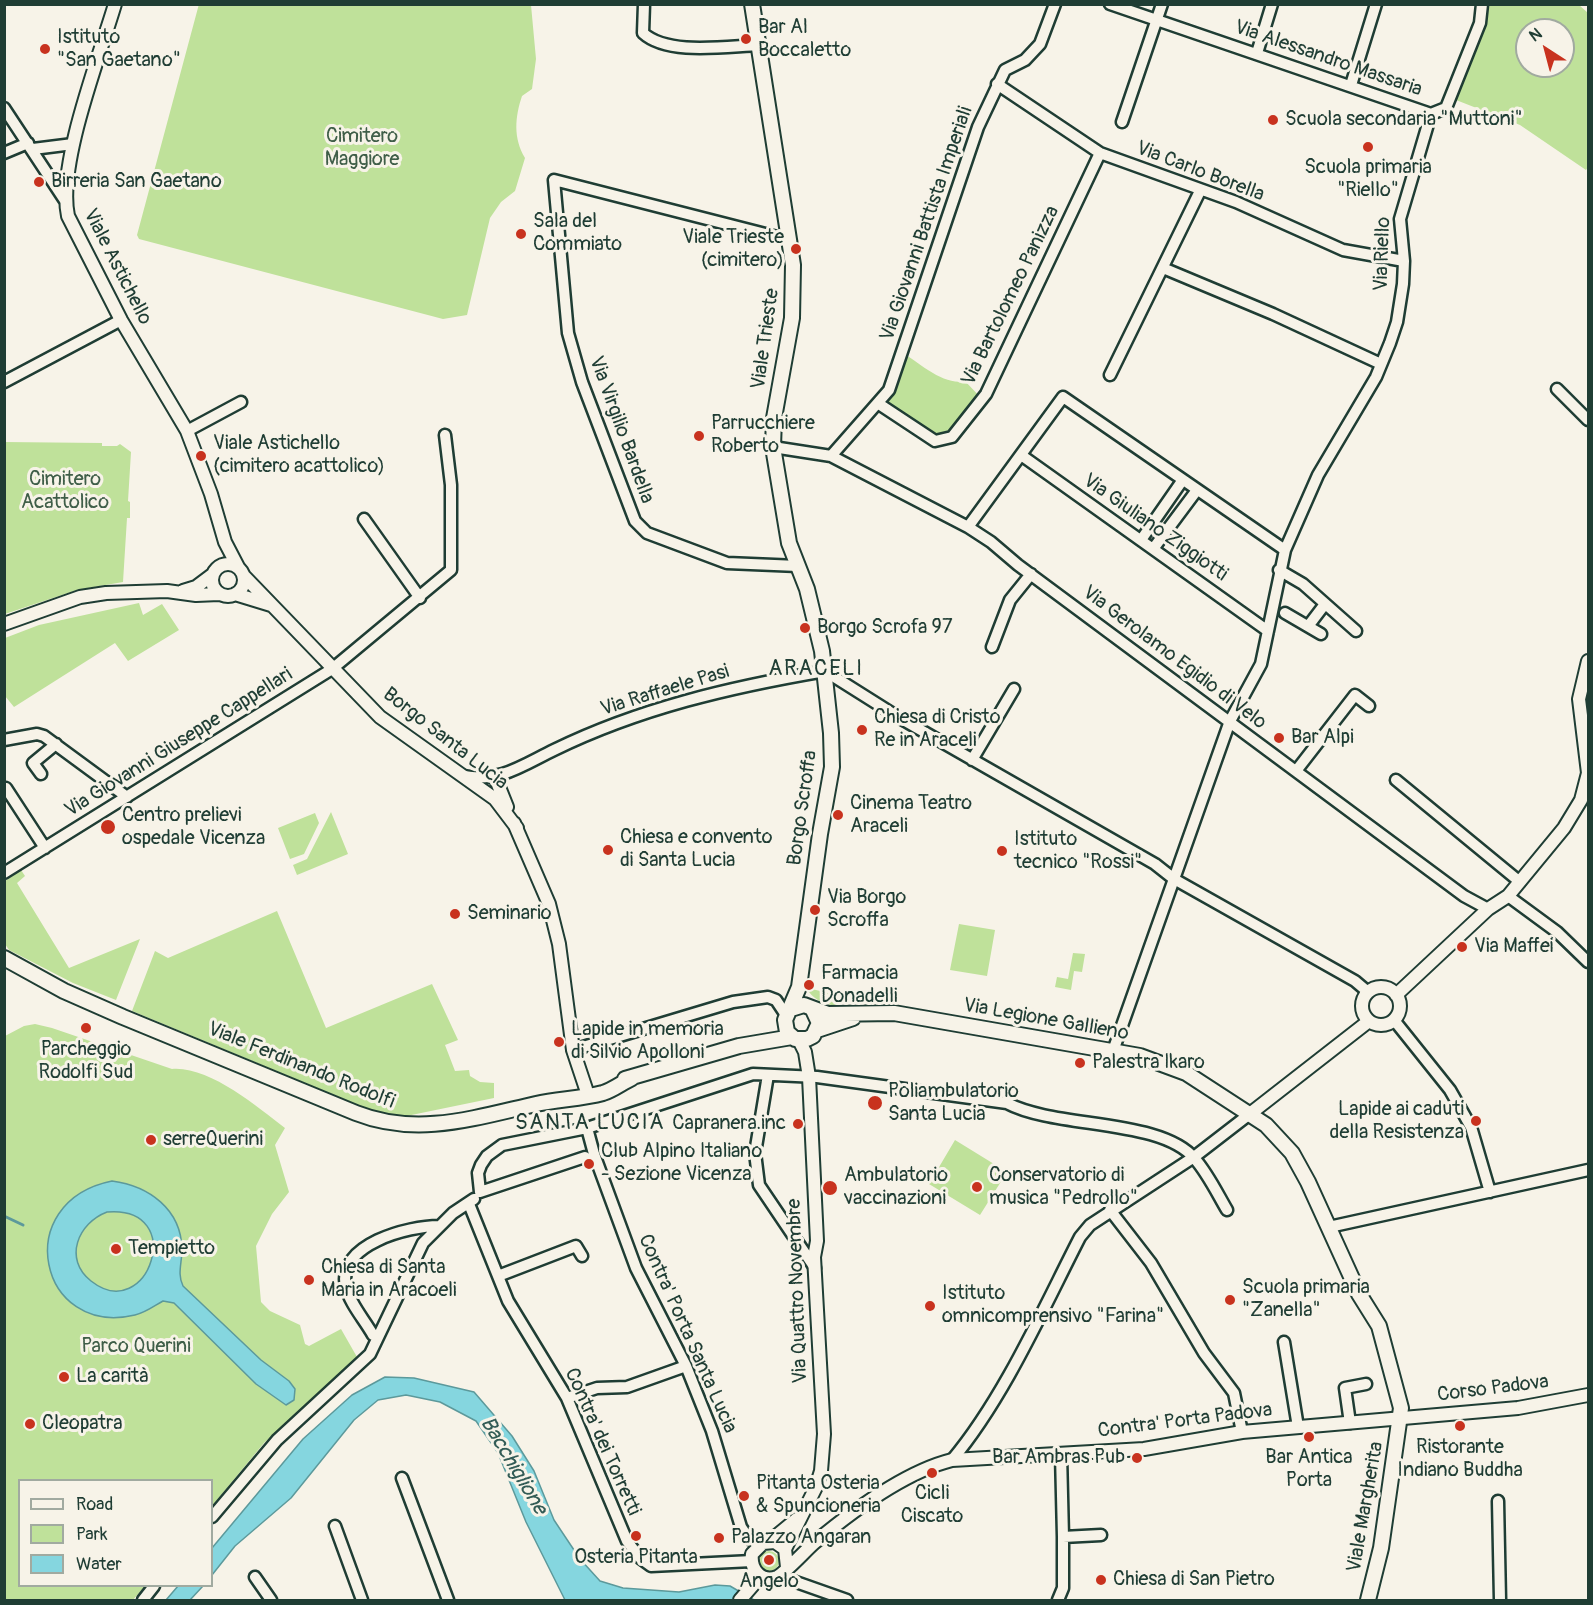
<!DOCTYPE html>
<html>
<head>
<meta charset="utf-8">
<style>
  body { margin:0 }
  #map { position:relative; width:1593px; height:1605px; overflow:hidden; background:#f7f3e8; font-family:Pangolin,sans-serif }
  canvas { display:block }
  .frame { position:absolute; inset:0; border:6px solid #1f3d34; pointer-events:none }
  .legend { position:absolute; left:18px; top:1479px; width:195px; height:108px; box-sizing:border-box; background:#f7f3e8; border:2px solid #a1aaa0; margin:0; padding:8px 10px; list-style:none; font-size:18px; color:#1f3d34 }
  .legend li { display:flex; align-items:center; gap:12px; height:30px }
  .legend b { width:30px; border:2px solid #a1aaa0 }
  .north { position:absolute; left:1515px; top:18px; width:60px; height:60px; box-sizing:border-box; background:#f7f3e8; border:2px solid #a1aaa0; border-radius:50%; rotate:324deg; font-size:16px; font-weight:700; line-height:24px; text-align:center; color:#1f3d34 }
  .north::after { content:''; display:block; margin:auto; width:21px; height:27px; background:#c8321e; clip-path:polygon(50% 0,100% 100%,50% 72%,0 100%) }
</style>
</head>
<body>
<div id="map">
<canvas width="1593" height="1605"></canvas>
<div class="frame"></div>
<ul class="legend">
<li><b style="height:8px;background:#f7f3e8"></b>Road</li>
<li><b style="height:16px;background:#bfe19a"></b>Park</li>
<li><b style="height:16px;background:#85d6df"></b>Water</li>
</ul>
<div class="north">N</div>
</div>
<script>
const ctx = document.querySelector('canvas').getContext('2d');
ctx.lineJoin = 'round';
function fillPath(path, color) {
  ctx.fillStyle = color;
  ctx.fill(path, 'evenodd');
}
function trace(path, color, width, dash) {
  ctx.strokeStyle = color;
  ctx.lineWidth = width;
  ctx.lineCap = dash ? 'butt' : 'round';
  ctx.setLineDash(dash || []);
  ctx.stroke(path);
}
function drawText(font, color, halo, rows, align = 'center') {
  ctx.font = font + ' Pangolin,sans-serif';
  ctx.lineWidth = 6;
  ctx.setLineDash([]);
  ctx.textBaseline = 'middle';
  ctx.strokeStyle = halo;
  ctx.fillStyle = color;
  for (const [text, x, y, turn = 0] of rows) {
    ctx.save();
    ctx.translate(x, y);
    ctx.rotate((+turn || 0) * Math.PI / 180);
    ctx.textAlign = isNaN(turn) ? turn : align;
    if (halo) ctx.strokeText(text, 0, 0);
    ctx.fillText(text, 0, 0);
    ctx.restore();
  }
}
const green = new Path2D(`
  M199 4 531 5 536 59 532 89 522 96C515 117 513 138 525 158L515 191 501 202 490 218 467 315 443 319 139 239 137 235Z
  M1486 5H1579L1588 13V167L1586 170 1520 125 1456 100ZM1527 30H1563V66H1527Z
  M902 352C919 363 944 386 965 381L982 399 952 437 935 441 879 404Z
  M4 442 102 443V446H117L120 444 131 452 128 501 130 502V518H127L123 582 77 590 5 614Z
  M139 603 143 615 162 604 179 630 128 661 115 643 14 707 5 696V638L39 625Z
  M331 812 348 854 297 875 293 865 307 859Z
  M315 813 319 823 304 854 290 859 278 828Z
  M21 870 25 876 17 883 69 968 140 939 116 1000 73 983 9 950 5 944V881Z
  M277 911 326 1028 432 984 458 1040 445 1045 455 1071 469 1070 470 1076 480 1082 494 1083V1098L392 1119 132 1011 155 951 168 958Z
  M959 924 995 930 987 976 950 970Z
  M1073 953 1085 954 1082 972 1074 971 1071 990 1055 987 1057 977 1068 979Z
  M812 989 832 994 838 1005C827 1006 816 1001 809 992Z
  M35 1024 52 1028 172 1069C209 1066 256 1106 285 1128L275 1145 289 1192 272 1214 256 1246 261 1302 270 1311 300 1325 305 1344 309 1346 341 1329 357 1357 264 1443 212 1506V1480H20V1586H145L133 1600H5V1036L24 1026Z
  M955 1140 1007 1172 980 1215 929 1184Z
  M759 1561a10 10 0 1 1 20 0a10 10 0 1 1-20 0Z`);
const water = new Path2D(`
  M112 1181C149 1186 181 1209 182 1249 182 1263 177 1274 183 1286L261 1360 289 1381 295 1389 294 1400 286 1405 256 1384 174 1303 163 1301C154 1306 145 1313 135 1315 39 1338 9 1202 112 1181ZM107 1212C189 1205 148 1326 91 1281 63 1259 78 1223 107 1212Z
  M385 1377 414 1378 474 1392 512 1436 534 1471 554 1520 580 1559 600 1581 623 1588 679 1592 715 1585 730 1586 754 1600H565L526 1522 498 1453 476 1421 440 1402 406 1395 378 1400 354 1420 291 1498 235 1546 212 1575V1548L303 1439 352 1395Z
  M178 1586H203L190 1600H166Z`);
const stream = new Path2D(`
  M4 1216 23 1225`);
const minor = new Path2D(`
  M644 4 643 33C668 56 727 46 760 45
  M1110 4 1431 114
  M1257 53 1272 4
  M997 84 1100 153 1236 202 1343 250 1404 261
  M1351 85 1376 4
  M4 108 64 199
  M1122 122 1162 4
  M33 149 73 144
  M4 153 28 143
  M789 240 554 180 568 333 582 382 635 521 647 533 727 563 798 566
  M1163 268 1273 314 1381 364
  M1110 375 1200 191
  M4 382 121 320
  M1557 389 1588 420
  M879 404 935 441 952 437 986 394 1100 153
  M187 431 241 402
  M773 447 831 456 968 527 991 542 1018 565 1464 896 1488 909
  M1021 455 1268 631
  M831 456 889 390 978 127 1005 70 1025 60 1040 44 1055 4
  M364 519 420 598
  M968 527 1063 397 1285 550
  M1141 540 1182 481
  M1153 549 1197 490
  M1279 570 1303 584 1356 631
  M1285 613 1321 634
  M1309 625 1325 604
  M992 647 1010 600 1031 574
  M4 740 37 734 44 736 127 797
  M972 760 1014 689
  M1296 771 1355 695 1369 706
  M41 774 33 763 56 744
  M464 776C499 783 523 765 554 750 640 708 731 687 825 671L898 717 1155 864 1174 879 1355 981 1368 992
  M1396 780 1520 882
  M6 788 45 848
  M4 873 332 669 451 570V485L445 435
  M1508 896 1557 932 1588 962
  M1394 1020 1450 1090 1471 1127 1490 1192
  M573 1050 733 1002 768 997 776 1000 786 1015
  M1113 1051 1230 721 1261 664 1285 550 1318 475 1376 377 1390 343 1397 322 1403 284 1404 261 1400 219 1431 114 1446 108 1480 23 1482 4
  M768 1075 755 1153 759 1185 815 1268
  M587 1128 594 1154 636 1268 686 1366 712 1431 741 1527 749 1539 763 1543
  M480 1192 478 1173 481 1165 487 1156 502 1145 587 1128 753 1074 817 1077 1007 1103C1056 1129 1161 1118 1195 1159 1208 1174 1217 1193 1227 1210
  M480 1192 585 1157
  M469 1204 508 1301 567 1398 627 1541 640 1558 651 1566 752 1561
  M1110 1210 1151 1263 1204 1353 1234 1393 1242 1432
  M1329 1227 1588 1170
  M498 1276 576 1246 582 1256
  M373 1335C364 1319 350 1304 346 1287 336 1244 409 1226 439 1226
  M1284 1342 1298 1427
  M567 1398 597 1388 627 1387 686 1366
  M1350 1423 1345 1388 1366 1384
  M1061 1454 1063 1537
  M952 1460C1004 1398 1043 1309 1080 1237L1090 1225 1194 1157 1251 1113
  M402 1478 448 1600
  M1498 1501 1500 1600
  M212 1517 277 1440 370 1354 423 1243 453 1213 474 1199
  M335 1526 362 1600
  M779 1576 847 1600
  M255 1577 271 1600
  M143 1600 154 1586
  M1058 1600 1063 1588V1537L1101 1535`);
const tertiary = new Path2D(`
  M115 4C99 58 57 165 68 216L121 320 187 431 211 494 225 542 238 567
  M212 580a16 16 0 1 1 32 0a16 16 0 1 1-32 0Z
  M243 575 380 717 495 799 517 828
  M183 591 196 587 212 575
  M235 594 271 605
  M4 624 80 597 106 593 167 591 196 595 219 594
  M495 777 507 807
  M514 823 549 904 559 944 573 1050 586 1089
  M1362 1006a19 19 0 1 1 38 0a19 19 0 1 1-38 0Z
  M1396 995 1488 909 1508 896 1564 828 1581 800 1588 773 1579 699 1588 661
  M1251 1113 1369 1021
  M769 1542 797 1519
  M785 1549 816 1487 821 1471 824 1434 814 1257 817 1241 809 1077 805 1052 799 1040
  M787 1567 785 1549 775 1542 763 1543 752 1554C750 1569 761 1583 777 1577 784 1574 806 1550 814 1543 851 1512 904 1472 952 1460L1144 1449 1242 1432 1518 1408 1588 1395
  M740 1600 753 1585 754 1569`);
const secondary = new Path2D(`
  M752 4 793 265 792 318 774 418 773 447 789 543 807 589 822 651 831 733 832 767 820 834 799 987 785 1020 787 1032 795 1039H807L813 1036 819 1023 813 1010
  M4 958 64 991 123 1017 356 1113C417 1137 474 1118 536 1104 558 1099 581 1099 603 1093 613 1090 623 1082 632 1078
  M791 1009 804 1005 828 1014 894 1013 1140 1056 1186 1073 1266 1125 1292 1153 1308 1182 1359 1294 1379 1326 1401 1408 1381 1548 1368 1600
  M817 1030 853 1018
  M625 1079 739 1046 792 1037`);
const markers = [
  [746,39,6,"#c8321e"],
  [45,49,6,"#c8321e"],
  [1273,120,6,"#c8321e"],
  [1368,147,6,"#c8321e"],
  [39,182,6,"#c8321e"],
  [521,234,6,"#c8321e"],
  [796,249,6,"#c8321e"],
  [699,436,6,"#c8321e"],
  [201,456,6,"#c8321e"],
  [805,628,6,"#c8321e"],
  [862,730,6,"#c8321e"],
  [1279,738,6,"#c8321e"],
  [838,815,6,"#c8321e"],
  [108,827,8,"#c8321e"],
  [608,850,6,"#c8321e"],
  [1002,851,6,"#c8321e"],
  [815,910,6,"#c8321e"],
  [455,914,6,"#c8321e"],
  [1462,947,6,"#c8321e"],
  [809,985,6,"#c8321e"],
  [86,1028,6,"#c8321e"],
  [559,1042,6,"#c8321e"],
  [1080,1063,6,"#c8321e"],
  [875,1103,8,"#c8321e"],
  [1476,1121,6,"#c8321e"],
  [798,1124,6,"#c8321e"],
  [151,1140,6,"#c8321e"],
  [589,1164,6,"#c8321e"],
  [977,1187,6,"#c8321e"],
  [830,1188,8,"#c8321e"],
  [116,1249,6,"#c8321e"],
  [309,1280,6,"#c8321e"],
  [1230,1300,6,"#c8321e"],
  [930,1306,6,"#c8321e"],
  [64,1377,6,"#c8321e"],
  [30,1424,6,"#c8321e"],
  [1460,1426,6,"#c8321e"],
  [1309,1437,6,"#c8321e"],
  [1137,1458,6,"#c8321e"],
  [932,1473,6,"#c8321e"],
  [744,1496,6,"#c8321e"],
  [636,1536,6,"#c8321e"],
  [719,1538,6,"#c8321e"],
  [769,1560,6,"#c8321e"],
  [1101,1580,6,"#c8321e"]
];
const poiNames = [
  ["Bar Al",758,28],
  ["Boccaletto",758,51],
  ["Istituto",57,38],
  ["\"San Gaetano\"",57,61],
  ["Scuola secondaria \"Muttoni\"",1285,120],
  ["Scuola primaria",1368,168,"center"],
  ["\"Riello\"",1368,191,"center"],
  ["Birreria San Gaetano",51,182],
  ["Sala del",533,222],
  ["Commiato",533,245],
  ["Viale Trieste",784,238,"right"],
  ["(cimitero)",784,261,"right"],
  ["Parrucchiere",711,424],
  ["Roberto",711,447],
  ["Viale Astichello",213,444],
  ["(cimitero acattolico)",213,467],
  ["Borgo Scrofa 97",817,628],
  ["Chiesa di Cristo",874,718],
  ["Re in Araceli",874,741],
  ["Bar Alpi",1291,738],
  ["Cinema Teatro",850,804],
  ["Araceli",850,827],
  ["Centro prelievi",122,816],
  ["ospedale Vicenza",122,839],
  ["Chiesa e convento",620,838],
  ["di Santa Lucia",620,861],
  ["Istituto",1014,840],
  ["tecnico \"Rossi\"",1014,863],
  ["Via Borgo",827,898],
  ["Scroffa",827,921],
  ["Seminario",467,914],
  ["Via Maffei",1474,947],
  ["Farmacia",821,974],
  ["Donadelli",821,997],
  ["Lapide in memoria",571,1030],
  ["di Silvio Apolloni",571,1053],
  ["Parcheggio",86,1050,"center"],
  ["Rodolfi Sud",86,1073,"center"],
  ["Palestra Ikaro",1092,1063],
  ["Poliambulatorio",888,1092],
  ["Santa Lucia",888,1115],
  ["Lapide ai caduti",1464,1110,"right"],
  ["della Resistenza",1464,1133,"right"],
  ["Capranera.inc",786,1124,"right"],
  ["serreQuerini",163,1140],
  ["Club Alpino Italiano",601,1152],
  ["- Sezione Vicenza",601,1175],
  ["Ambulatorio",844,1176],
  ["vaccinazioni",844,1199],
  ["Conservatorio di",989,1176],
  ["musica \"Pedrollo\"",989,1199],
  ["Tempietto",128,1249],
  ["Chiesa di Santa",321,1268],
  ["Maria in Aracoeli",321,1291],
  ["Scuola primaria",1242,1288],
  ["\"Zanella\"",1242,1311],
  ["Istituto",942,1294],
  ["omnicomprensivo \"Farina\"",942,1317],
  ["La carità",76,1377],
  ["Cleopatra",42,1424],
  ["Ristorante",1460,1448,"center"],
  ["Indiano Buddha",1460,1471,"center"],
  ["Bar Ambras Pub",1125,1458,"right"],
  ["Bar Antica",1309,1458,"center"],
  ["Porta",1309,1481,"center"],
  ["Pitanta Osteria",756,1484],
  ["& Spuncioneria",756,1507],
  ["Cicli",932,1494,"center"],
  ["Ciscato",932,1517,"center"],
  ["Palazzo Angaran",731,1538],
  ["Osteria Pitanta",636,1558,"center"],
  ["Chiesa di San Pietro",1113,1580],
  ["Angelo",769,1582,"center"]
];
const streetNames = [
  ["Via Alessandro Massaria",1328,59,19],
  ["Via Carlo Borella",1200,172,21],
  ["Via Giovanni Battista Imperiali",927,224,-71],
  ["Via Riello",1383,254,-88],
  ["Viale Astichello",117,267,63],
  ["Via Bartolomeo Panizza",1011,296,-64],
  ["Viale Trieste",766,339,-82],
  ["Via Virgilio Bardella",621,430,70],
  ["Via Giuliano Ziggiotti",1155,528,35],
  ["Via Gerolamo Egidio di Velo",1174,658,37],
  ["Via Raffaele Pasi",665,691,-17],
  ["Borgo Santa Lucia",445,739,38],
  ["Via Giovanni Giuseppe Cappellari",179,743,-32],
  ["Borgo Scroffa",803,808,-82],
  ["Via Legione Gallieno",1046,1020,10],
  ["Viale Ferdinando Rodolfi",301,1066,22],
  ["Via Quattro Novembre",798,1291,-92],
  ["Contra' Porta Santa Lucia",687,1334,66],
  ["Corso Padova",1493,1389,-7],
  ["Contra' Porta Padova",1185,1421,-7],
  ["Contra' dei Torretti",602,1442,66],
  ["Viale Margherita",1366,1507,-80]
];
const parkNames = [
  ["Cimitero",362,137],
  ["Maggiore",362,160],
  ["Cimitero",65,480],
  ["Acattolico",65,503],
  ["Parco Querini",136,1347]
];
const waterNames = [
  ["Bacchiglione",513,1466,59]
];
const quarterNames = [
  ["ARACELI",816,669],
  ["SANTA LUCIA",590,1123]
];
fillPath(green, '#bfe19a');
fillPath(water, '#85d6df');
trace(water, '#5c999b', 1.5);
trace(stream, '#5c999b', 3);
trace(minor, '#1f3d34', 15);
trace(tertiary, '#1f3d34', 16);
trace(secondary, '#1f3d34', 18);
trace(minor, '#f7f3e8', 10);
trace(tertiary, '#f7f3e8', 12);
trace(secondary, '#f7f3e8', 14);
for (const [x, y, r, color] of markers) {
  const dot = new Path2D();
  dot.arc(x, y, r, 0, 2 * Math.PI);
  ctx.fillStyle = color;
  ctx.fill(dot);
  trace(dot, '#f7f3e8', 2);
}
drawText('20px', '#1f3d34', '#f7f3e8', poiNames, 'left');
drawText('20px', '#1f3d34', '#f7f3e8', streetNames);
drawText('20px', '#3f5e48', '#f7f3e8', parkNames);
drawText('italic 21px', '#335c56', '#f7f3e8', waterNames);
ctx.letterSpacing = '1.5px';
drawText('22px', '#1f3d34', '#f7f3e8', quarterNames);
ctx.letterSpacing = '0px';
</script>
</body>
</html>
